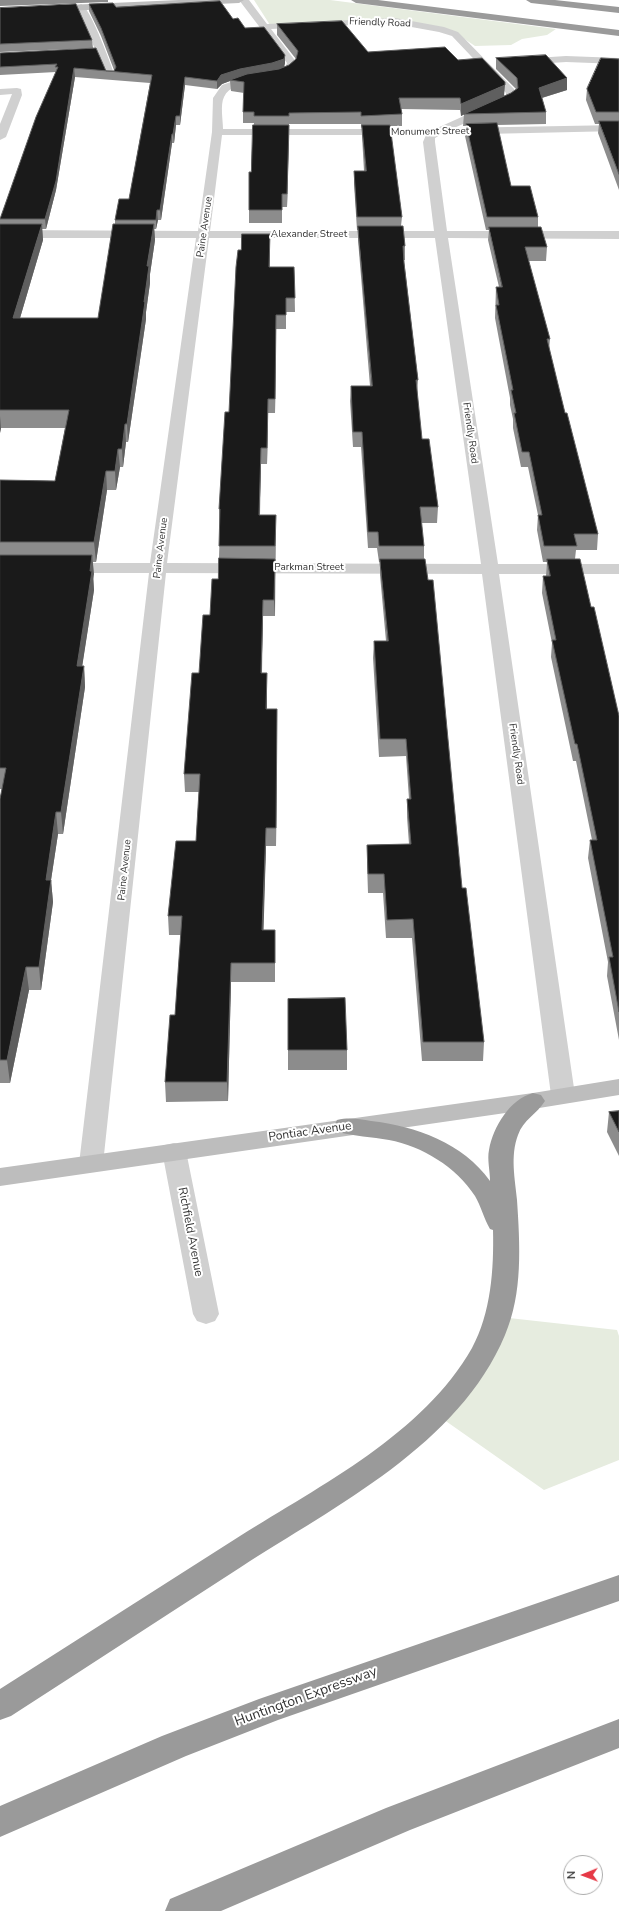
<!DOCTYPE html>
<html>
<head>
<meta charset="utf-8">
<style>
  body { margin:0 }
  #map { position:relative; width:619px; height:1911px; overflow:hidden; background:#fff; font-family:"Nunito Sans",sans-serif }
  canvas { display:block }
  .north { position:absolute; left:563px; top:1855px; width:40px; height:40px; box-sizing:border-box; background:#fff; border:1px solid #adadad; border-radius:50%; rotate:269deg; font-size:11px; font-weight:700; line-height:16px; text-align:center; color:#333 }
  .north::after { content:''; display:block; margin:auto; width:14px; height:18px; background:#e63946; clip-path:polygon(50% 0,100% 100%,50% 72%,0 100%) }
</style>
</head>
<body>
<div id="map">
<canvas width="619" height="1911"></canvas>
<div class="north">N</div>
</div>
<script>
const ctx = document.querySelector('canvas').getContext('2d');
ctx.lineJoin = 'round';
function fillPath(path, color) {
  ctx.fillStyle = color;
  ctx.fill(path, 'evenodd');
}
function trace(path, color, width, dash) {
  ctx.strokeStyle = color;
  ctx.lineWidth = width;
  ctx.lineCap = dash ? 'butt' : 'round';
  ctx.setLineDash(dash || []);
  ctx.stroke(path);
}
function drawText(font, color, halo, rows, align = 'center') {
  ctx.font = font + ' "Nunito Sans",sans-serif';
  ctx.lineWidth = 4;
  ctx.setLineDash([]);
  ctx.textBaseline = 'middle';
  ctx.strokeStyle = halo;
  ctx.fillStyle = color;
  for (const [text, x, y, turn = 0] of rows) {
    ctx.save();
    ctx.translate(x, y);
    ctx.rotate((+turn || 0) * Math.PI / 180);
    ctx.textAlign = isNaN(turn) ? turn : align;
    if (halo) ctx.strokeText(text, 0, 0);
    ctx.fillText(text, 0, 0);
    ctx.restore();
  }
}
const green = new Path2D(`
  M254 0H330L556 29 547 35 522 39 511 45 475 46 451 30 414 23 270 25Z
  M509 1318 617 1330 619 1336V1460L544 1490 440 1417Z`);
const street = new Path2D(`
  M239 0H249L267 24 395 18 444 27 458 32 515 90 516 98 510 103 454 128 619 125V131L440 135 435 138V142L447 231H619V239L448 238 498 564H619V574H499L575 1095 571 1101 563 1103 555 1101 551 1095 482 574 166 573 103 1164 100 1170 91 1172 82 1170 79 1164 149 573H63L57 572 55 568 57 564 63 563H150L196 238H0V230L198 231 212 132 213 98 222 85 240 79 272 73 285 68 287 63ZM373 24H395L439 32 452 36 506 93V97L435 129H223C223 120 220 105 224 97 234 75 280 88 295 70L297 63 271 29ZM222 135H426L423 142 434 231H210ZM209 238H435L481 564 167 563Z
  M81 4C90 7 111 64 115 76L114 78H106L97 55 67 57 62 54 67 51 95 49 76 7Z
  M566 56 619 58V64L566 62 520 65 515 62 520 59Z
  M17 88 21 89 22 95 6 137 0 140V124L12 94 0 95V89Z
  M174 1143 183 1145 186 1151 219 1314 215 1321 206 1324 197 1321 193 1314 162 1151 165 1145Z`);
const secondary = new Path2D(`
  M179 0H244L239 3 0 14V8Z
  M619 1079V1095L533 1109 0 1186V1168L533 1093Z`);
const highway = new Path2D(`
  M351 0H378L619 30V36L356 3Z
  M526 0H555L619 7V13L531 3Z
  M533 1093 541 1095 545 1101C537 1114 523 1120 518 1135 510 1156 515 1179 517 1200 520 1245 523 1293 505 1335 459 1445 335 1506 241 1567 164 1617 88 1666 11 1716L0 1720V1689C80 1638 160 1587 240 1536 321 1485 423 1434 472 1348 491 1313 494 1269 493 1230L490 1229C484 1219 481 1206 475 1196 456 1167 422 1146 389 1140 372 1137 354 1136 337 1132L334 1126 337 1120C349 1117 359 1119 371 1121 416 1126 463 1143 490 1181 490 1171 487 1159 489 1150 493 1127 510 1099 533 1093Z
  M619 1575V1601L278 1720 186 1756 0 1837V1806L162 1736 259 1699Z
  M619 1719V1748L410 1830 221 1911H165L170 1899 386 1808Z`);
const wall = new Path2D(`
  M0 0H108V2L0 6Z
  M89 4 116 7 233 19 245 28 285 63 284 67 278 69 289 65 296 59 277 35V24L368 52 458 60 505 96 511 93 516 89 496 69V58L567 78V90L542 98 546 112V124L497 125 511 186 538 217V227L547 247 546 261H528L550 339 549 350 565 413 598 534 597 550H576L575 559 591 607 619 716V1040L607 976 608 962 588 858 590 840H592L576 761H573L551 657 552 643 542 593 543 576H546L547 562H543L537 530 538 515 528 467H521L513 428V419L510 405V398L495 318 496 287H499L488 240 489 230H486L465 136 466 126H463L464 114 461 116 460 110 401 109 402 114V126H390L402 217 401 226 405 246V260H404L418 380 417 395 422 439 438 507 437 523H421L424 546V559L462 888 484 1042 483 1061H422L412 938H386L383 893H368L367 863V845L409 844 407 817V799H409L406 756 379 757 373 658 374 641H386L380 575V562H379L377 548H368L361 447H353L350 401 351 386H370L358 240V230H357L354 184V171H364L362 136V127L361 128V124H289L287 207H282V223H249V210L254 123H243V112L244 93 231 91 230 81 222 84 217 89 185 85 180 125H176L174 143H172L161 220H158L156 229H154L155 240 150 274V283L146 312V319L128 442H126L123 467H120L116 490H107L96 562H93L94 590 82 666H84L85 687 63 834H58L51 880 53 902 41 990H29L10 1083H0V799L2 789H0V480L55 481 65 428H1L0 433V219L56 72 0 75V53L106 71H114V70L101 36 89 11ZM75 77 150 83 129 199 115 220V224L98 318H20L43 240 42 229H46L56 190Z
  M0 8 92 40 93 48 0 52Z
  M619 59V190L598 133 599 124H595L586 100 587 89Z
  M270 247V267H294L295 312H286V329H276L275 413H268L267 464H261L260 515 276 531 275 616H263L262 673 267 690V709H277L276 846H266L263 930H275V982H231L228 1101 166 1102 165 1082 175 1015 181 935H169L168 916 196 841 199 792H185L184 774 199 673 210 615 218 579 219 558 220 524 219 509 229 412Z
  M288 999 347 1050V1070H288Z
  M619 1111V1156L607 1132 609 1112Z`);
const shadedWall = new Path2D(`
  M285 55V63L284 67 272 72 230 80V81L222 84 217 89V81L221 75Z
  M74 68 75 77 56 190 46 229 45 219Z
  M185 77V85L180 125V116Z
  M567 78V90L538 99 539 88Z
  M505 85 504 96 461 116V104Z
  M176 116V125L174 143 173 134Z
  M289 125V136L287 207V194Z
  M172 134V143L161 220 160 210Z
  M157 210 158 220 156 229V220Z
  M42 224 43 240 15 335 13 318Z
  M154 224 155 240 150 274V283L146 312V319L128 442 127 424 144 302 147 266Z
  M276 315V329L275 413V399Z
  M268 399V413L267 464V448Z
  M0 416 1 428 0 433Z
  M125 424 126 442 123 467 122 449Z
  M261 448V464L259 531V515Z
  M118 449 120 467 116 490 115 471Z
  M106 471 107 490 96 562 94 542Z
  M92 555 94 574 93 579 94 590 79 687 77 666Z
  M275 559V616L274 600Z
  M263 600V616L261 690V673Z
  M84 666 85 687 63 834 61 812Z
  M267 673V727L266 709Z
  M277 709V727L276 846V828Z
  M56 812 58 834 51 880 53 902 41 990 39 967 46 880Z
  M266 828V846L263 949 262 930Z
  M231 963V982L228 1101 227 1082Z
  M26 967 29 990 10 1083 7 1060Z`);
const building = new Path2D(`
  M220 1 233 19 238 18 245 28 264 27 285 55 284 59 272 63 240 69 221 75 217 81 185 77 180 116H176L173 134H172L160 210H157L156 220H115L119 199H129L152 75 74 68 56 181 45 219H0L36 117 58 67H55L57 64 0 67V53L96 48 106 71H114L116 67 101 28 89 4 113 3 116 7Z
  M76 4 92 40 0 44V8Z
  M342 21 368 52 445 47 458 60 482 58 505 82V85L461 104 460 98H399L402 114 361 116V112L289 113V116H254V112H243L244 82 230 80 247 74 279 69 289 65 296 59 298 51 277 24Z
  M546 55 567 78 539 88 546 112 464 114 511 93 518 88 517 78 496 58Z
  M601 58 619 59V112H596L587 89Z
  M599 121H619V174Z
  M497 123 511 186H530L538 217H487L466 124Z
  M253 125H289L287 194H282V210H249V172H251Z
  M362 125H390L402 217H357L354 171H366Z
  M0 224H42L13 318H98L113 224H154L147 266H149L144 302H145L127 424H125L122 449H118L115 471H106L94 542H0V480L55 481 69 410H0Z
  M358 226H403L405 246H403L404 263 418 380H416L422 439H429L438 507H420L424 546H379L378 532H368L362 432H353L351 386H372Z
  M489 227H541L547 247H525L550 339H547L565 413H567L598 534H574L577 546H544L538 515H542L529 452H522L514 413H516L511 390H513L496 305H499L496 287H502Z
  M242 234H270L269 267H294L295 298H286V315H276L275 399H268L267 448H261L259 515H276L275 546H219L220 509H219L225 412H229L236 267 238 250H241Z
  M0 555H92L90 571H92L77 666H84L61 812H56L46 880H51L39 967H26L7 1060H0V799L6 768H0Z
  M219 558 275 559 274 600H263L261 673H267L266 709H277L276 828H266L262 930H275V963H231L227 1082H165L170 1015H175L182 916H168L176 841H196L200 774H184L192 673H199L203 615H210L212 579H218Z
  M380 559H425L428 580H433L462 888H466L484 1042H423L413 919 387 920 384 874H368L367 845 411 844 407 799H411L406 739H380L374 641H388Z
  M547 559H580L591 607H594L619 716V1012L609 957H613L590 840H597L577 744H575L552 640H556L543 576H550Z
  M345 998 347 1050H288V999Z
  M619 1111V1132L609 1112Z`);
const farStreetnames = [
  ["Friendly Road",380,23,2],
  ["Monument Street",430,132,-1],
  ["Paine Avenue",205,227,-82],
  ["Alexander Street",309,235],
  ["Friendly Road",470,433,82],
  ["Paine Avenue",161,548,-83],
  ["Parkman Street",309,568],
  ["Friendly Road",516,754,82],
  ["Paine Avenue",125,870,-84]
];
const streetNames = [
  ["Pontiac Avenue",310,1132,-8],
  ["Richfield Avenue",190,1232,79]
];
const nearStreetnames = [
  ["Huntington Expressway",306,1697,-20]
];
fillPath(green, '#e6ecdf');
fillPath(street, '#d0d0d0');
fillPath(secondary, '#bdbdbd');
fillPath(highway, '#9a9a9a');
fillPath(wall, '#8c8c8c');
fillPath(shadedWall, '#5f5f5f');
fillPath(building, '#1a1a1a');
trace(building, '#5f5f5f', 1);
drawText('10px', '#333', '#fff', farStreetnames);
drawText('12px', '#333', '#fff', streetNames);
drawText('14px', '#333', '#fff', nearStreetnames);
</script>
</body>
</html>
